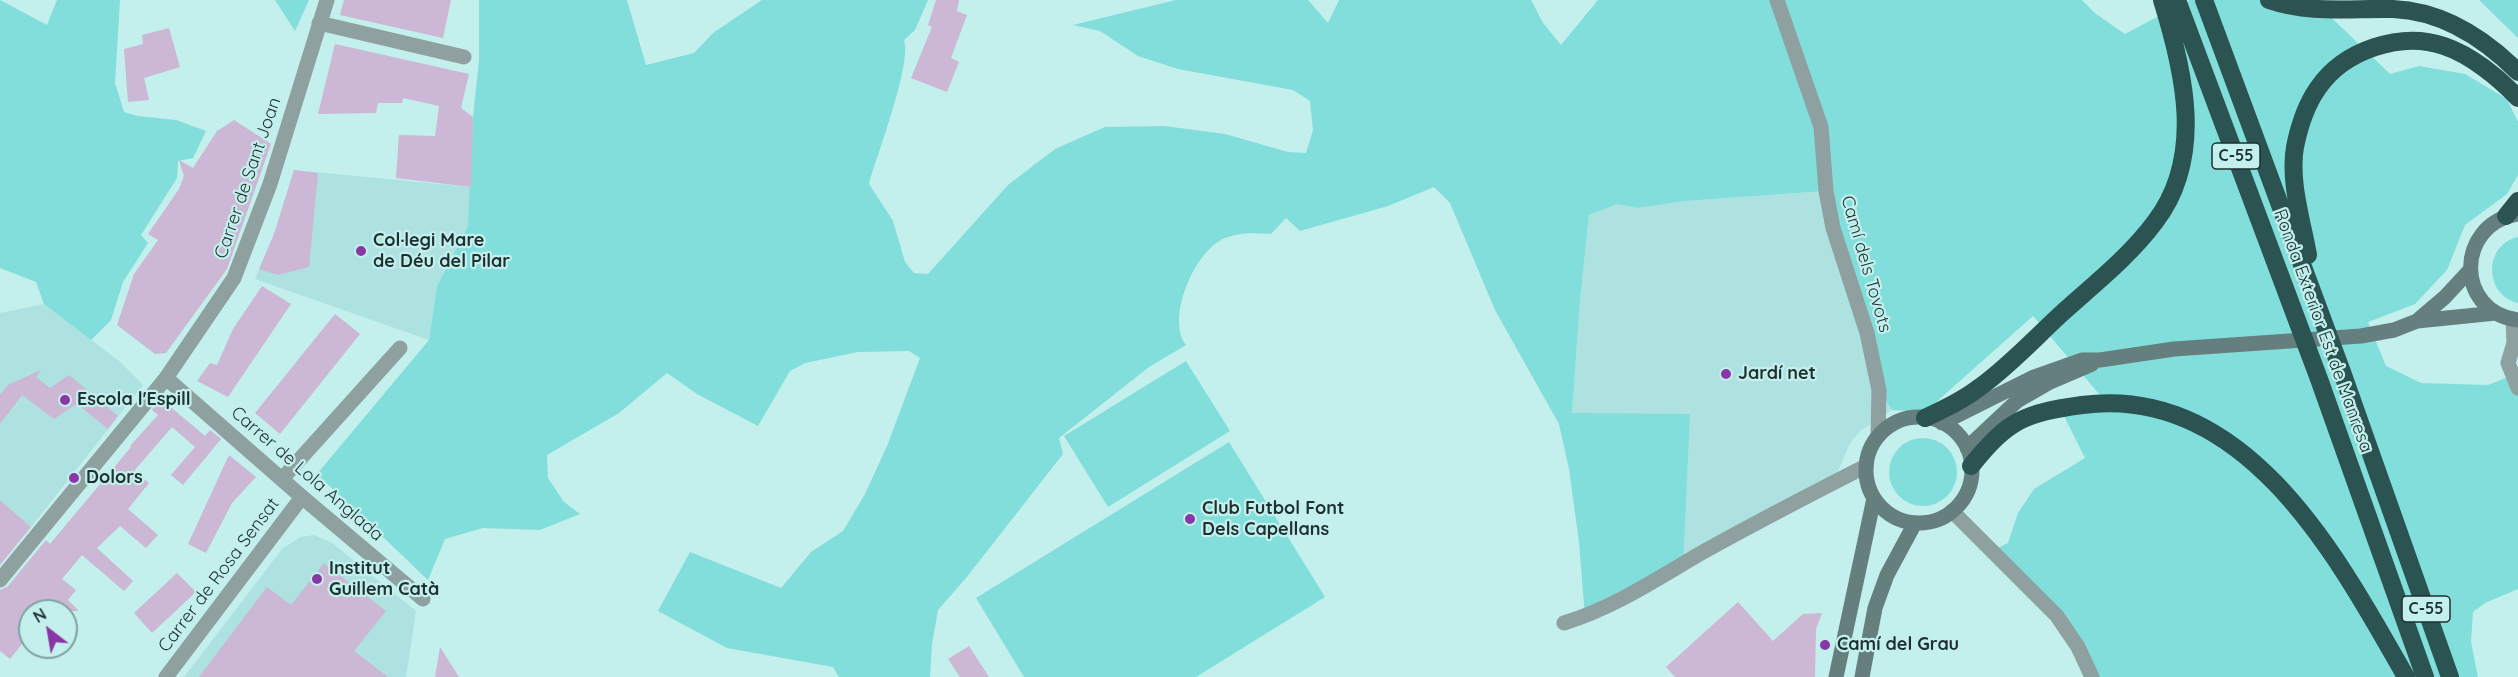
<!DOCTYPE html>
<html>
<head>
<meta charset="utf-8">
<style>
  body { margin:0 }
  #map { position:relative; width:2518px; height:677px; overflow:hidden; background:#c3efed; font-family:Quicksand,sans-serif }
  canvas { display:block }
  .north { position:absolute; left:18px; top:599px; width:60px; height:60px; box-sizing:border-box; background:#c3efed; border:2px solid #81a3a1; border-radius:50%; rotate:329deg; font-size:16px; font-weight:700; line-height:24px; text-align:center; color:#1e302f }
  .north::after { content:''; display:block; margin:auto; width:21px; height:27px; background:#8a37a6; clip-path:polygon(50% 0,100% 100%,50% 72%,0 100%) }
</style>
</head>
<body>
<div id="map">
<canvas width="2518" height="677"></canvas>
<div class="north">N</div>
</div>
<script>
const ctx = document.querySelector('canvas').getContext('2d');
ctx.lineJoin = 'round';
function fillPath(path, color) {
  ctx.fillStyle = color;
  ctx.fill(path, 'evenodd');
}
function trace(path, color, width, dash) {
  ctx.strokeStyle = color;
  ctx.lineWidth = width;
  ctx.lineCap = dash ? 'butt' : 'round';
  ctx.setLineDash(dash || []);
  ctx.stroke(path);
}
function drawText(font, color, halo, rows, align = 'center') {
  ctx.font = font + ' Quicksand,sans-serif';
  ctx.lineWidth = 4.5;
  ctx.setLineDash([]);
  ctx.textBaseline = 'middle';
  ctx.strokeStyle = halo;
  ctx.fillStyle = color;
  for (const [text, x, y, turn = 0] of rows) {
    ctx.save();
    ctx.translate(x, y);
    ctx.rotate((+turn || 0) * Math.PI / 180);
    ctx.textAlign = isNaN(turn) ? turn : align;
    if (halo) ctx.strokeText(text, 0, 0);
    ctx.fillText(text, 0, 0);
    ctx.restore();
  }
}
const built = new Path2D(`
  M294 170 471 187 468 226 437 286 429 340 255 279 274 234Z
  M1826 191 1879 390 1892 410 1860 431 1849 445 1833 483 1683 564 1572 413 1580 301 1589 215 1617 204 1637 208 1685 201Z
  M44 304 119 361 143 385 31 527 0 500V313Z
  M314 535 332 543 416 611 406 677H184L283 548 301 537Z`);
const green = new Path2D(`
  M0 0 47 25 57 0H120L115 83 124 112 138 116 176 120 206 131 193 158 178 161 177 178 141 235 148 243 123 282 111 320 91 340 44 304 36 282 0 268Z
  M275 0H309L295 31Z
  M479 0H627L646 65 694 53 713 33 762 0H928L915 30 904 40C912 64 877 155 869 184L893 221 905 262 914 273 928 274 1008 185 1055 149 1105 127 1164 126 1225 134 1288 152 1306 153 1313 130 1310 101 1293 90 1178 69 1138 56 1100 31 1073 25 1176 0H1308L1328 23 1339 0H1531L1543 23 1561 45 1598 0H2082L2096 14 2125 34 2189 0H2313L2390 74 2419 66 2465 74 2507 99 2518 122V175L2507 194 2465 225 2447 270 2415 304 2368 322 2386 366 2421 383 2488 385 2518 373V589L2485 603 2473 612 2471 642 2478 677H2092L2078 647 1992 551 2008 543 2018 513 2034 489 2085 458 2060 408 2105 401 2033 316 1925 412 1892 410 1879 390 1825 191 1685 201 1637 208 1617 204 1589 215 1580 301 1572 413 1690 414 1683 564 1585 617 1579 542 1569 469 1559 424 1495 310 1450 203 1434 187 1388 206 1300 231 1286 218 1271 234C1255 233 1237 232 1221 240 1194 254 1166 318 1186 345L1149 367 1059 438 1063 454 966 578 938 610 932 644 930 677H839L833 667 727 648 658 611 690 552 781 588 811 552 843 531 865 494 887 446 920 358 909 351 858 352 805 363 790 371 758 426 697 394 667 373 619 413 547 455 548 478 564 502 580 514 540 530 483 528 445 539 428 580 317 474 429 340 437 286 468 226 473 117 479 60Z
  M2479 0H2518V38Z
  M2518 237V303C2484 295 2483 245 2518 237Z
  M1186 361 1230 431 1108 507 1064 436Z
  M1889 472a34 34 0 1 1 68 0a34 34 0 1 1-68 0Z
  M1229 442 1325 597 1196 677H1024L976 598Z`);
const building = new Path2D(`
  M344 0H451L443 38 340 15Z
  M936 0H959L957 11 967 15 951 58 959 62 947 92 911 78 932 27 928 25Z
  M169 28 180 67 144 78 149 100 128 102 124 49 143 44 142 35Z
  M335 44 469 74 461 108 473 117 471 187 396 178 399 135 435 136 439 106 403 98 402 103H378L376 113 318 114Z
  M234 120 271 144 227 269 166 353 155 354 117 325 134 274 158 240 148 234 179 189 184 176 179 160 193 168 217 131Z
  M294 170 318 173 309 267 278 275 259 269 274 234Z
  M262 286 291 304 228 397 197 381 210 363 217 365 233 329Z
  M335 314 360 334 280 434 255 413Z
  M41 370 36 377 50 388 69 375 118 416 108 429 77 404 54 419 22 395 0 424V395L8 385Z
  M161 399 205 436 210 430 221 439 183 485 171 475 195 447 172 427 134 471 149 483 128 509 158 535 146 548 120 526 97 548 133 581 124 591 82 555 62 579 76 590 68 600 79 611H30V634L10 659 0 651V590L8 586 46 540 50 544 131 447 130 446 158 415 152 410Z
  M229 455 256 477 232 503 206 553 188 544Z
  M0 500 31 527 0 565Z
  M324 563 386 611 354 651 388 677H199L267 587 291 605Z
  M177 573 196 592 152 633 134 613Z
  M1738 602 1773 641 1803 614 1822 613 1816 629 1815 677H1675L1666 667Z
  M969 646 989 677H960L948 659Z
  M440 647 459 677H435Z`);
const street = new Path2D(`
  M1777 0 1821 127 1826 191 1833 228 1867 333 1879 390 1878 436
  M319 23 464 57
  M2513 319 2514 343 2508 363 2518 388
  M166 378 302 497 423 599
  M282 479 400 348
  M1952 511 2057 616 2078 647 2092 677
  M0 580 166 378 234 278 270 184 327 0
  M1564 623C1614 608 1658 578 1703 552 1757 522 1811 494 1866 466
  M166 677 302 497`);
const secondary = new Path2D(`
  M2517 214C2455 225 2455 312 2518 320
  M2418 320 2445 297 2470 270
  M1866 470a53 53 0 1 1 106 0a53 53 0 1 1-106 0Z
  M1942 423 2034 377 2082 360H2100L2174 349 2361 336 2394 330 2417 321 2496 313
  M1967 448 2017 401 2050 382 2092 364
  M1836 677 1874 498
  M1862 677 1875 608 1887 575 1915 523`);
const highway = new Path2D(`
  M2177 0 2319 379 2425 677
  M2204 0 2342 372 2450 677
  M2269 0C2309 14 2351 8 2393 9 2442 11 2484 38 2518 72
  M2506 216 2518 201
  M2308 255C2302 221 2289 181 2295 147 2299 127 2306 105 2318 88 2344 50 2401 31 2444 46 2471 55 2499 78 2518 98
  M1925 418C1944 409 1963 400 1980 387 2009 366 2034 339 2061 314 2093 285 2129 257 2155 222 2205 157 2184 71 2162 0
  M1971 466C2008 420 2024 413 2082 405 2245 383 2338 557 2406 677`);
const markers = [
  [361,251,6,"#8a37a6"],
  [1726,374,6,"#8a37a6"],
  [65,400,6,"#8a37a6"],
  [74,478,6,"#8a37a6"],
  [1190,519,6,"#8a37a6"],
  [317,579,6,"#8a37a6"],
  [1825,645,6,"#8a37a6"]
];
const shields = [
  [2236,156,48],
  [2426,609,48]
];
const shieldNames = [
  ["C-55",2236,156],
  ["C-55",2426,609]
];
const streetNames = [
  ["Carrer de Sant Joan",248,178,-71],
  ["Camí dels Tovots",1866,264,74],
  ["Ronda Exterior Est de Manresa",2323,331,70],
  ["Carrer de Lola Anglada",307,474,41],
  ["Carrer de Rosa Sensat",219,575,-53]
];
const poiNames = [
  ["Col·legi Mare",373,241],
  ["de Déu del Pilar",373,262],
  ["Jardí net",1738,374],
  ["Escola l'Espill",77,400],
  ["Dolors",86,478],
  ["Club Futbol Font",1202,509],
  ["Dels Capellans",1202,530],
  ["Institut",329,569],
  ["Guillem Catà",329,590],
  ["Camí del Grau",1837,645]
];
fillPath(built, '#ade2e0');
fillPath(green, '#82deda');
fillPath(building, '#ccb7d4');
trace(street, '#8ea09f', 15);
trace(secondary, '#647f7d', 15);
trace(highway, '#2a5351', 18);
for (const [x, y, r, color] of markers) {
  const dot = new Path2D();
  dot.arc(x, y, r, 0, 2 * Math.PI);
  ctx.fillStyle = color;
  ctx.fill(dot);
  trace(dot, '#c3efed', 2);
}
for (const [x, y, w] of shields) {
  const box = new Path2D();
  box.roundRect(x - w / 2, y - 13, w, 26, 4.5);
  ctx.fillStyle = '#c3efed';
  ctx.fill(box);
  trace(box, '#1e302f', 1.5);
}
drawText('bold 16px', '#1e302f', null, shieldNames);
drawText('18px', '#1e302f', '#c3efed', streetNames);
drawText('bold 18px', '#1e302f', '#c3efed', poiNames, 'left');
</script>
</body>
</html>
